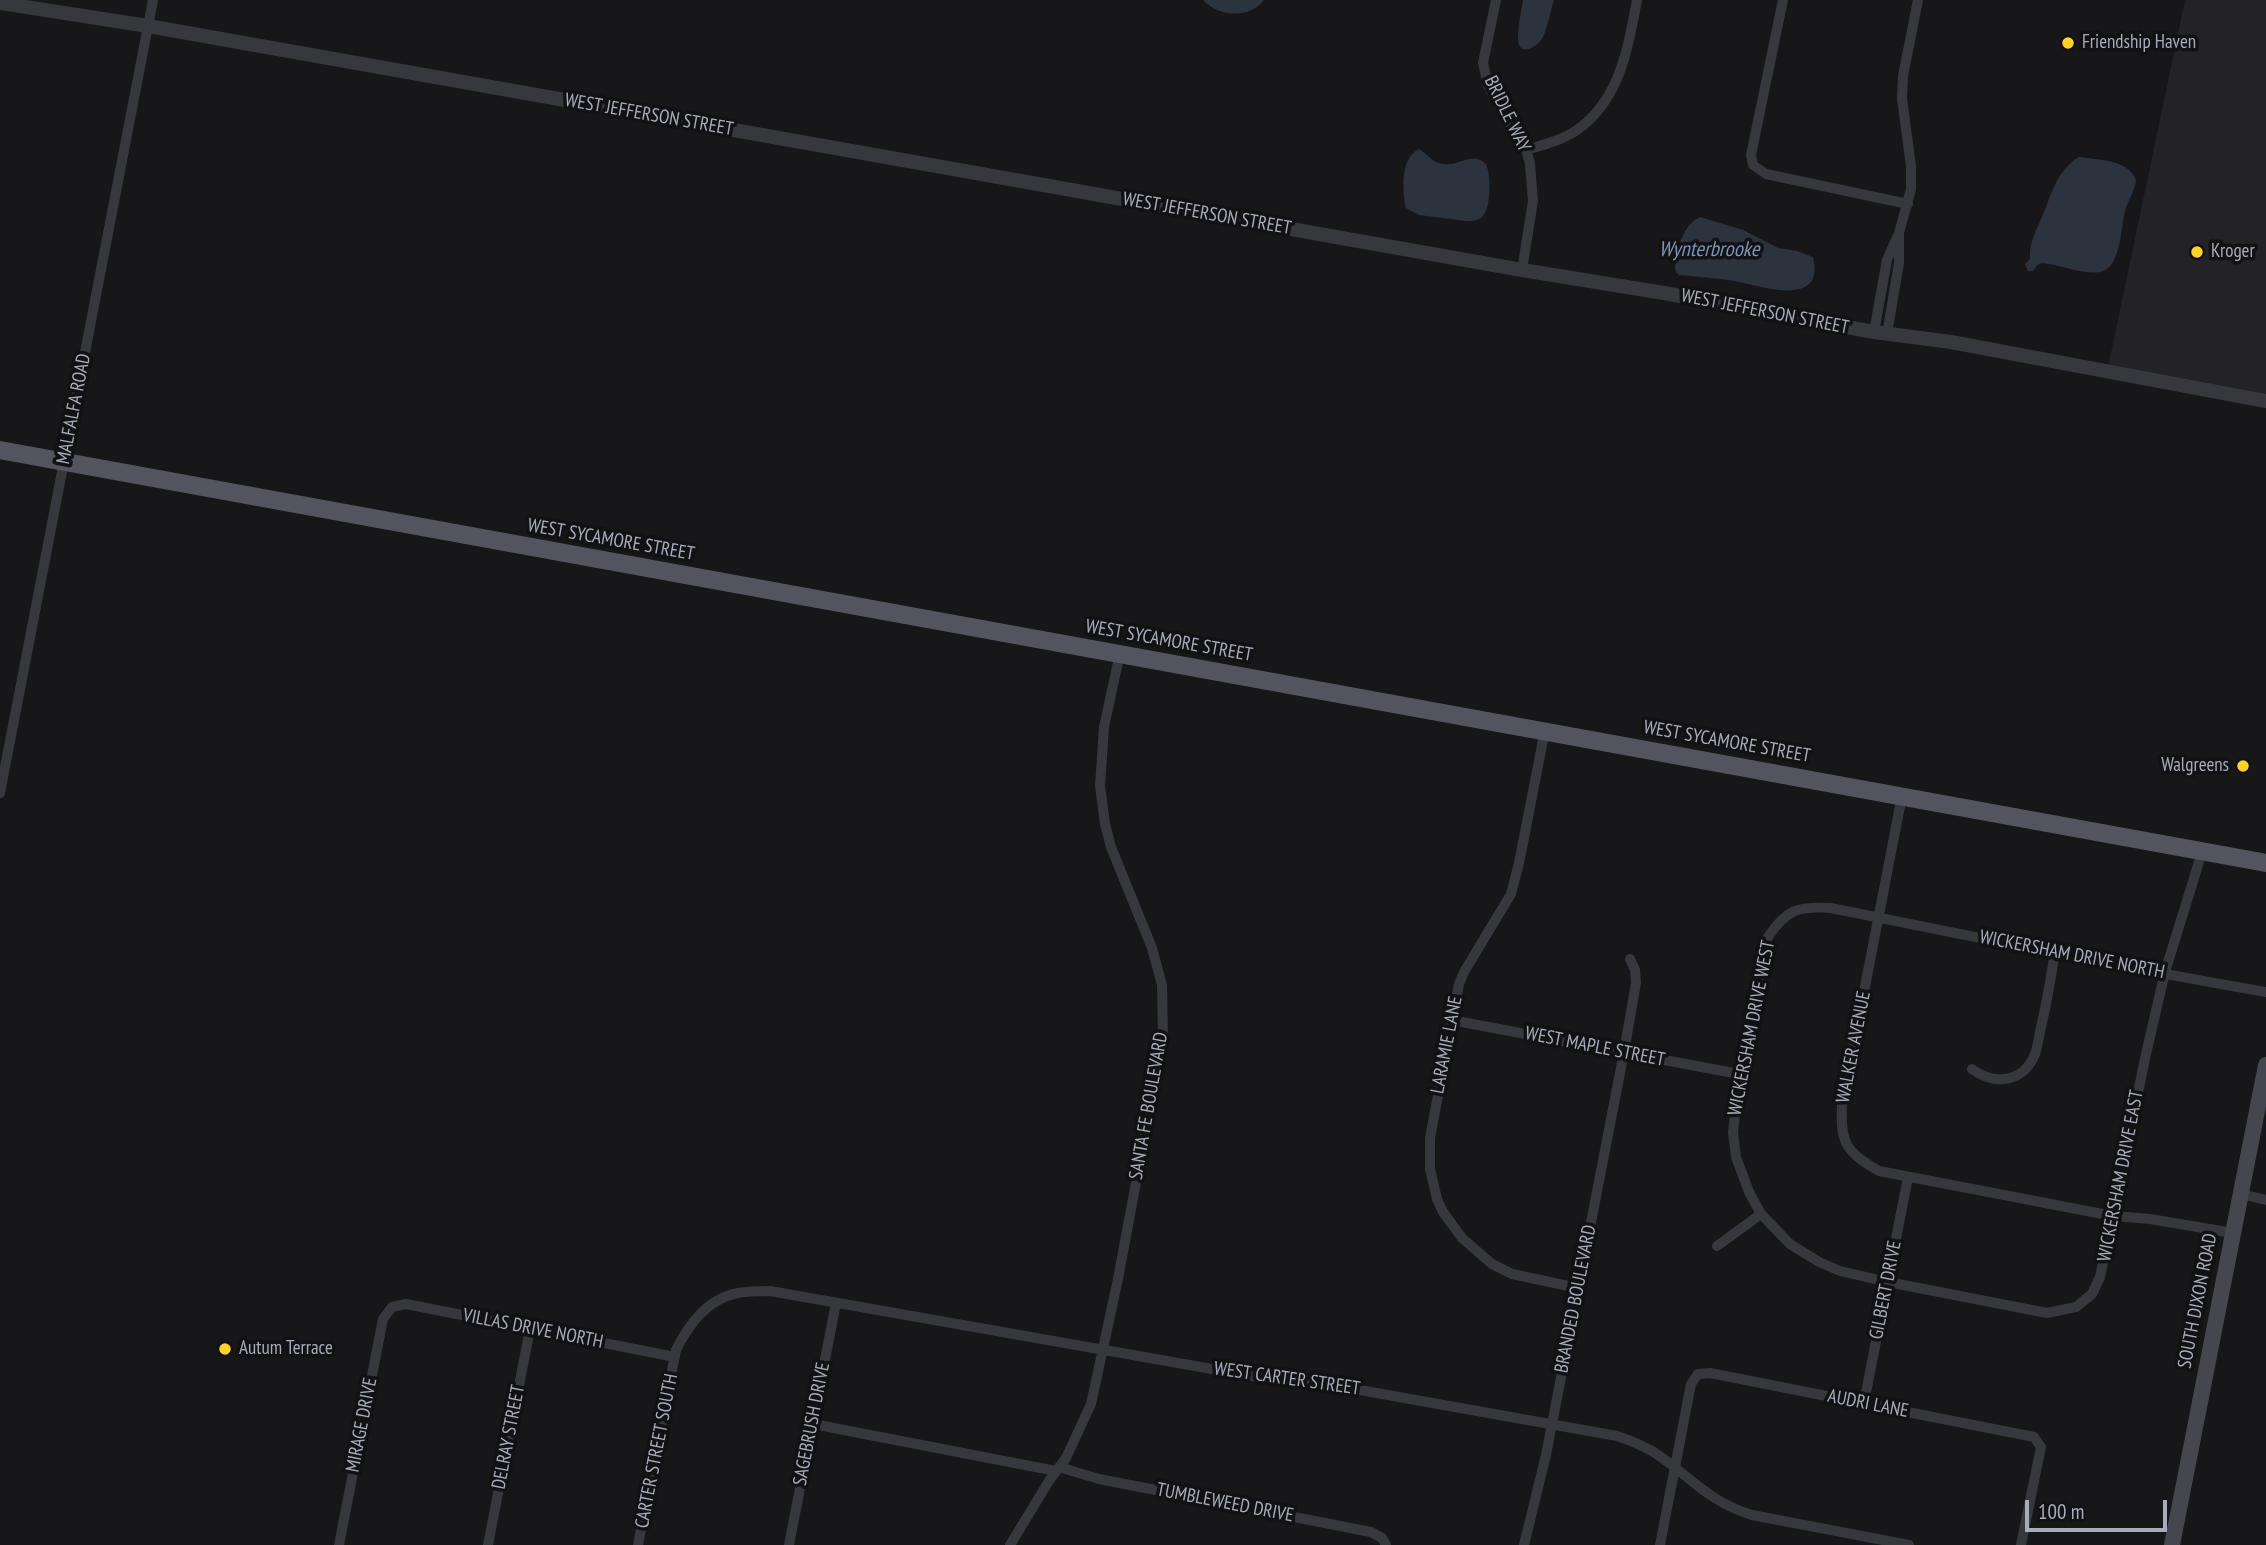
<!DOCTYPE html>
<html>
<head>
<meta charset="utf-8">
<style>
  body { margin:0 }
  #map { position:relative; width:2266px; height:1545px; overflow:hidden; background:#171619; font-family:"PT Sans Narrow",sans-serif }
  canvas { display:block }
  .scale { position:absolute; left:2025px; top:1500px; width:142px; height:32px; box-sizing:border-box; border:4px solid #a7abba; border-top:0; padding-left:9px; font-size:21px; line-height:24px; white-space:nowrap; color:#a7abba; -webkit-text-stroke:5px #121114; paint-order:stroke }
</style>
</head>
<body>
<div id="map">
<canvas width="2266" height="1545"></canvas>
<div class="scale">100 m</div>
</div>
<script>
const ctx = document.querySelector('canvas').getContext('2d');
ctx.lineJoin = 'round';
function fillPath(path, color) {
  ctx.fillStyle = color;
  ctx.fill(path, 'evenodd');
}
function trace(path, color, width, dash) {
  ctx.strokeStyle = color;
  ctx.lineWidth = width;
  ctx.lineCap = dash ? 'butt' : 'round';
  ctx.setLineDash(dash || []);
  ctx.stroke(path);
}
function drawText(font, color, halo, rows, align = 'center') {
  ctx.font = font + ' "PT Sans Narrow",sans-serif';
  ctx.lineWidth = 7;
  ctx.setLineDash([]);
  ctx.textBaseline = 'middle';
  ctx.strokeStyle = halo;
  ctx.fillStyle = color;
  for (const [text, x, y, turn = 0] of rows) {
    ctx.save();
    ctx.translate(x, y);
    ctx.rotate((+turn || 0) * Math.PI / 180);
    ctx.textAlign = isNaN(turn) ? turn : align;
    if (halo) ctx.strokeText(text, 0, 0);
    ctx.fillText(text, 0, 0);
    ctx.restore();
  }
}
const built = new Path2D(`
  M2185 0H2266V402L2107 372Z`);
const water = new Path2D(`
  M1203 0H1264C1250 19 1218 17 1203 0Z
  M1523 0H1554C1550 12 1548 26 1543 37 1537 48 1518 58 1518 38 1518 26 1521 12 1523 0Z
  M1419 149C1428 154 1432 163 1443 164 1459 167 1471 150 1486 164 1491 175 1491 207 1483 216 1478 221 1472 221 1466 221L1419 215 1406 208C1402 191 1400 158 1419 149Z
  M2079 157C2098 160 2128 159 2136 180 2135 191 2128 200 2125 211 2121 226 2121 265 2103 271 2088 277 2059 264 2042 263L2037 265 2033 271H2028L2025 264 2030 259C2029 241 2036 232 2042 217 2051 196 2057 169 2079 157Z
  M1700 217 1743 230 1778 248 1797 251 1813 257C1826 309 1759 286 1735 281 1717 278 1698 277 1679 275L1676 272 1675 268C1677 250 1682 225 1700 217Z`);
const minor = new Path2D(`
  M1496 0 1483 63 1488 85 1506 118 1525 145 1530 164 1533 201 1522 270
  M1783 0 1751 155 1753 165 1766 174 1908 204
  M1526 150C1543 145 1563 140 1577 130 1620 100 1628 48 1637 0
  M1874 332 1887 260 1899 233
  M1887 334 1899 263V233L1911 189V166L1902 99 1903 76 1918 0
  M1545 730 1519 863 1511 894 1464 972 1459 984 1430 1138V1169L1437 1199 1443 1212 1462 1238 1492 1264 1512 1274 1578 1288
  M0 793 153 0
  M1902 796 1842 1105C1840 1143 1846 1152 1879 1171L2113 1216 2150 1219 2233 1233
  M2202 852 2165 972 2146 1054 2100 1277 2092 1294 2076 1307 2047 1313 1888 1282 1840 1271 1819 1262 1790 1244 1761 1214 1749 1192 1736 1157 1733 1133 1739 1074 1768 937C1787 909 1798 906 1831 908 1975 937 2120 967 2266 992
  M1451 1020 1739 1074
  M1972 1069C1995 1086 2024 1082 2035 1054 2038 1046 2039 1036 2041 1027 2047 1002 2051 977 2055 952
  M2240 1194 2266 1200
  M1717 1246 1761 1214
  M1864 1403 1908 1177
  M813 1424 1056 1471
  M1059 1467 1099 1479 1371 1532 1382 1538 1386 1545
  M339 1545 383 1319 392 1307 406 1304 675 1357
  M488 1545 530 1329
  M638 1545 676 1350C689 1324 707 1299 738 1293 748 1291 760 1291 770 1291L1280 1381 1304 1380 1617 1436C1629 1440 1641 1445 1652 1451 1690 1475 1706 1501 1752 1515L1909 1545
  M789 1545 836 1303
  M1010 1545 1049 1481 1066 1458 1091 1404 1118 1279 1163 1038 1162 985 1152 948 1111 847 1105 824 1100 786 1104 727 1120 653
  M1524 1545 1546 1455 1624 1052 1636 983 1635 970 1630 959
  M1660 1545 1691 1384 1698 1374 1710 1373 2034 1437 2041 1447 2021 1545`);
const tertiary = new Path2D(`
  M0 3 148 26 1522 270 1664 293 1874 332 1951 342 2266 401`);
const secondary = new Path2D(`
  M2172 1545 2266 1065`);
const primary = new Path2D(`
  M0 450 2266 863`);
const markers = [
  [2068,43,7,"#ffd228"],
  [2197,252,7,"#ffd228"],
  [2243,766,7,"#ffd228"],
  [225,1349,7,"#ffd228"]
];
const poiNames = [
  ["Friendship Haven",2082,43],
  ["Kroger",2211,252],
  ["Walgreens",2229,766,"right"],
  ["Autum Terrace",239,1349]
];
const streetNames = [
  ["BRIDLE WAY",1507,114,64],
  ["WEST JEFFERSON STREET",649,115,10],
  ["WEST JEFFERSON STREET",1207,214,10],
  ["WEST JEFFERSON STREET",1765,312,11],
  ["MALFALFA ROAD",74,409,-79],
  ["WEST SYCAMORE STREET",611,540,10],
  ["WEST SYCAMORE STREET",1169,641,10],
  ["WEST SYCAMORE STREET",1727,742,10],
  ["WICKERSHAM DRIVE NORTH",2072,955,11],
  ["WICKERSHAM DRIVE WEST",1752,1028,-79],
  ["LARAMIE LANE",1447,1045,-79],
  ["WEST MAPLE STREET",1595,1047,11],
  ["WALKER AVENUE",1854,1047,-79],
  ["SANTA FE BOULEVARD",1149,1106,-80],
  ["WICKERSHAM DRIVE EAST",2121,1176,-79],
  ["GILBERT DRIVE",1886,1290,-79],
  ["BRANDED BOULEVARD",1576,1299,-79],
  ["SOUTH DIXON ROAD",2198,1301,-79],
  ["VILLAS DRIVE NORTH",533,1329,11],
  ["WEST CARTER STREET",1287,1379,8],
  ["AUDRI LANE",1868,1404,11],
  ["SAGEBRUSH DRIVE",812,1424,-79],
  ["MIRAGE DRIVE",362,1425,-79],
  ["DELRAY STREET",509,1437,-79],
  ["CARTER STREET SOUTH",657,1451,-79],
  ["TUMBLEWEED DRIVE",1225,1503,11]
];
const waterNames = [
  ["Wynterbrooke",1709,250]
];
fillPath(built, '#232226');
fillPath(water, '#2b333e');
trace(minor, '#37373e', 10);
trace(tertiary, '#37373e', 14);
trace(secondary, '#45464e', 16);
trace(primary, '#53545d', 18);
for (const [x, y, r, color] of markers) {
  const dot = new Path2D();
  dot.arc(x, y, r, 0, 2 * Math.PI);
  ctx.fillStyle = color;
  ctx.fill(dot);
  trace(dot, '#121114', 2.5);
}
drawText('19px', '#a7abba', '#121114', poiNames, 'left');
drawText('19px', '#a7abba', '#121114', streetNames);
drawText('italic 21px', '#7b94b8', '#121114', waterNames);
</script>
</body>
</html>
